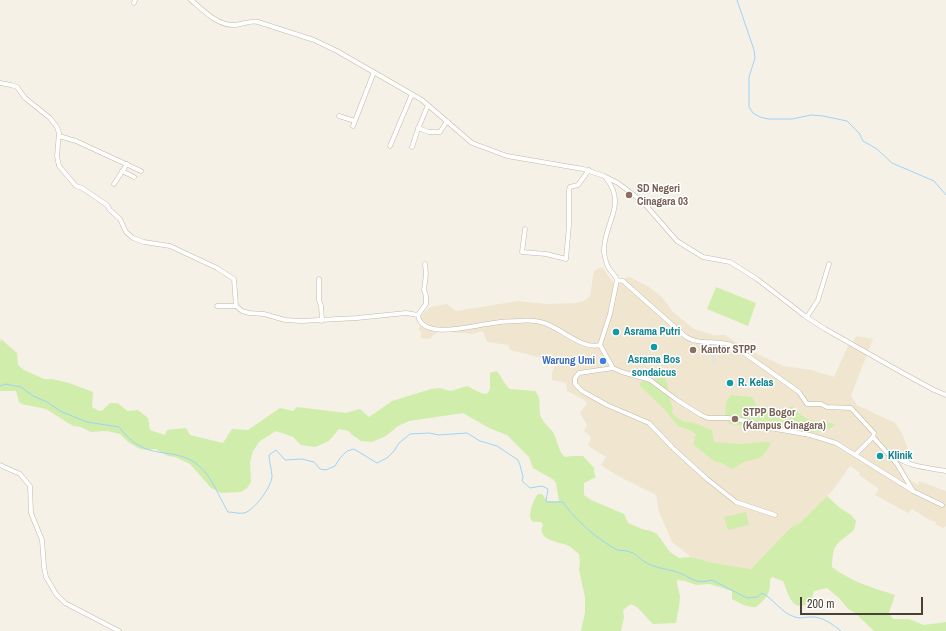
<!DOCTYPE html>
<html>
<head>
<meta charset="utf-8">
<style>
  body { margin:0 }
  #map { position:relative; width:946px; height:631px; overflow:hidden; background:#f5f1e7; font-family:"Archivo Narrow",sans-serif }
  canvas { display:block }
  .scale { position:absolute; left:800px; top:597px; width:123px; height:18px; box-sizing:border-box; border:2px solid #494135; border-top:0; padding-left:5px; font-size:12px; line-height:14px; white-space:nowrap; color:#494135; -webkit-text-stroke:3px #fff; paint-order:stroke }
</style>
</head>
<body>
<div id="map">
<canvas width="946" height="631"></canvas>
<div class="scale">200 m</div>
</div>
<script>
const ctx = document.querySelector('canvas').getContext('2d');
ctx.lineJoin = 'round';
function fillPath(path, color) {
  ctx.fillStyle = color;
  ctx.fill(path, 'evenodd');
}
function trace(path, color, width, dash) {
  ctx.strokeStyle = color;
  ctx.lineWidth = width;
  ctx.lineCap = dash ? 'butt' : 'round';
  ctx.setLineDash(dash || []);
  ctx.stroke(path);
}
function drawText(font, color, halo, rows, align = 'center') {
  ctx.font = font + ' "Archivo Narrow",sans-serif';
  ctx.lineWidth = 3;
  ctx.setLineDash([]);
  ctx.textBaseline = 'middle';
  ctx.strokeStyle = halo;
  ctx.fillStyle = color;
  for (const [text, x, y, turn = 0] of rows) {
    ctx.save();
    ctx.translate(x, y);
    ctx.rotate((+turn || 0) * Math.PI / 180);
    ctx.textAlign = isNaN(turn) ? turn : align;
    if (halo) ctx.strokeText(text, 0, 0);
    ctx.fillText(text, 0, 0);
    ctx.restore();
  }
}
const education = new Path2D(`
  M602 267 614 284H620L628 276 649 287 662 297 673 312 694 329 714 335H725L749 350 783 366 811 370 834 377 848 346 857 336 873 339 851 396 857 405 895 423 902 433 910 454 902 465 909 479 918 485 919 481 946 491V526L943 528 935 524 936 522 928 519 912 509 908 513 875 495 879 489 859 475 860 473 850 466 833 490 800 523 791 527 751 569 714 563 691 557 672 542 659 512 656 495 616 475 601 465 606 457 588 446 591 437 584 431 587 425 580 413 587 403 584 400 567 391 566 383 552 380V373L555 365 542 358 510 350 508 345 487 342 483 331 472 334 441 331 435 334 429 339 421 338V332L419 329 422 314 430 307 447 304 456 311 518 301 546 304 576 303 586 300 590 296 594 271Z`);
const green = new Path2D(`
  M716 287 756 303 748 326 707 309Z
  M1 339 17 353 18 365 24 370 44 379H52L69 383 93 392 92 407 99 411 103 410 110 403H118L127 411 138 410 148 418 150 430 165 435 167 430 186 428 190 435 223 443 232 429 248 430 280 408 293 411 297 407 346 413 360 409 369 417 392 401 431 389 439 388 451 391 467 386 481 393 485 394 488 393 490 389V373L497 371C500 375 507 388 510 389L535 391C543 399 537 408 541 417 544 423 549 427 553 432 557 439 559 453 565 457L572 456H583L594 468V472L596 477 584 483V495L591 500 624 514 628 523 642 529 651 531 657 534 670 552 679 558 691 557 714 563 751 569 791 527 800 523 827 496 840 508 851 515 856 521 854 530C837 545 833 541 832 567 850 581 873 588 895 595L889 613 893 619H909L924 625 946 622V631H874L855 613 848 609 839 598 827 588 814 591 811 602C792 614 789 595 783 581L772 577 770 580C771 593 766 599 756 607 748 608 739 603 732 599V591L710 584 696 585 685 581 677 580C677 586 679 591 680 596 680 605 677 615 676 623L653 624C645 617 641 608 631 604L623 610 624 617 621 631H581L585 612V597L579 570 580 562 579 554C576 552 572 548 569 546 561 542 535 540 543 525L541 522C539 522 536 522 534 522 525 519 534 498 538 494H542L547 501H559L556 483 554 480 533 468 529 457 507 435 489 428 463 413 409 421 398 426 386 436 372 442 361 441 351 434 349 431 339 429 329 441 315 447 301 445 293 437 276 431 260 441 253 451 250 462 251 482 247 488 241 492 221 493 211 488 190 464 175 457 168 456 155 449 147 450 140 449 128 442 120 434 107 431 91 432 81 427 73 426 46 409 22 404 19 402 16 391H0V342Z
  M664 377C671 387 666 389 669 398 671 404 674 406 672 413 674 416 681 420 684 422H691L712 430 714 442 738 444 768 442 771 443C762 461 760 457 744 462 740 464 736 467 732 469L720 462H716L711 459 693 444 696 434 691 431 678 426 663 408 639 385 641 382Z
  M731 395 752 397 757 406C765 407 763 409 769 411 776 413 786 409 792 406 802 420 816 422 832 423L835 425 833 427 826 430 799 434 730 424 725 419 726 402Z
  M746 512 749 525 728 530 724 517Z`);
const parking = new Path2D(`
  M701 345H725V352H722L721 354H716V363L712 364 711 352H701Z`);
const stream = new Path2D(`
  M737 0 754 50 755 58 749 77V107L753 113 760 117 768 119H792L811 115 823 116 847 121 859 133 863 141 877 149 892 163 934 181 946 195
  M0 386 5 384 21 387 33 396 47 402 60 411 87 422 119 427C125 435 133 443 142 447 159 456 180 450 198 465 212 476 219 497 228 512 233 512 239 514 244 513 254 511 271 487 272 477 272 470 269 462 269 455L276 450 285 460 302 459 314 462 320 469 326 470 335 466 340 458 347 451 354 449 377 463 387 458 394 451 399 443 410 434 429 433 439 435 467 433 480 441 497 446 518 460 520 465 523 477 522 481 530 488 542 486 548 489 546 501 547 502H563C573 518 600 542 618 550 622 551 626 550 630 552 637 554 639 559 645 562 655 568 667 569 677 572 692 577 694 585 712 580L747 598 757 597 762 593C774 599 781 613 795 617 800 619 805 617 810 617 822 616 832 624 841 631`);
const minor = new Path2D(`
  M191 0C203 10 217 25 233 25 242 25 249 20 258 22L314 40 337 51 422 100 472 143 507 156 583 169 604 176 618 183 643 202 677 241 703 257 730 262 757 279 805 316 825 329 901 372 934 390 946 395
  M134 3 135 0
  M0 83 11 85 17 87 25 98 50 118 57 127 59 133 57 156 59 166 76 186 82 188 107 205 110 210 120 219 126 232 133 238 144 242 170 246 217 268 234 279 236 306 242 311 249 313 264 314 285 320 301 321 357 318 406 313 418 315C421 340 471 326 487 324 497 322 507 321 517 321 526 320 536 320 544 323 561 328 582 350 600 345
  M339 116 355 121
  M353 126 374 72
  M418 128 429 132H440L447 121
  M59 136 76 141 141 171
  M390 146 412 94
  M412 147 418 129 428 105
  M122 171 134 177
  M606 178C628 206 603 223 604 252 605 259 606 265 610 270 613 274 616 276 617 280L623 281 686 337C701 346 718 339 734 346L799 392 807 404H821L827 407 851 408 874 433 873 437 855 455
  M114 184 127 164
  M525 229 522 252 546 254 566 259 569 225V190L570 187 578 185 589 170
  M319 279V300L321 306 322 321
  M617 280 610 314 600 345 613 368 622 372 650 380 677 400 701 415 708 418H728L741 420 770 428 810 435 836 443 913 491 942 505
  M217 306H236
  M418 315 426 304V296L424 290 426 274 425 264
  M807 317 818 300 829 264
  M613 368 579 373 575 378V384L582 391 607 405 649 423 672 447
  M873 437 897 464 913 491
  M674 449 707 479 736 502 775 515
  M889 453C910 467 922 467 946 471
  M0 465 20 474 30 486 31 513 42 540 44 567 46 577 56 594 65 603 119 631`);
const markers = [
  [629,195,4,"#8d6e63"],
  [616,332,4,"#0f9aa8"],
  [654,347,4,"#0f9aa8"],
  [693,350,4,"#8d6e63"],
  [603,361,4,"#3f7fe0"],
  [730,383,4,"#0f9aa8"],
  [735,419,4,"#8d6e63"],
  [880,456,4,"#0f9aa8"]
];
const educationNames = [
  ["SD Negeri",637,189],
  ["Cinagara 03",637,202],
  ["Kantor STPP",701,350],
  ["STPP Bogor",743,413],
  ["(Kampus Cinagara)",743,426]
];
const cultureNames = [
  ["Asrama Putri",624,332],
  ["Asrama Bos",654,360,"center"],
  ["sondaicus",654,373,"center"],
  ["R. Kelas",738,383],
  ["Klinik",888,456]
];
const shopNames = [
  ["Warung Umi",595,361]
];
fillPath(education, '#f0e6cf');
fillPath(green, '#d0edac');
fillPath(parking, '#e6e3df');
trace(stream, '#9dd3f8', 1);
trace(minor, '#c2b9a8', 5);
trace(minor, '#fff', 4);
for (const [x, y, r, color] of markers) {
  const dot = new Path2D();
  dot.arc(x, y, r, 0, 2 * Math.PI);
  ctx.fillStyle = color;
  ctx.fill(dot);
  trace(dot, '#fff', 1.5);
}
drawText('bold 11px', '#785e54', '#fff', educationNames, 'left');
drawText('bold 11px', '#0d838f', '#fff', cultureNames, 'left');
drawText('bold 11px', '#366cbe', '#fff', shopNames, 'right');
</script>
</body>
</html>
